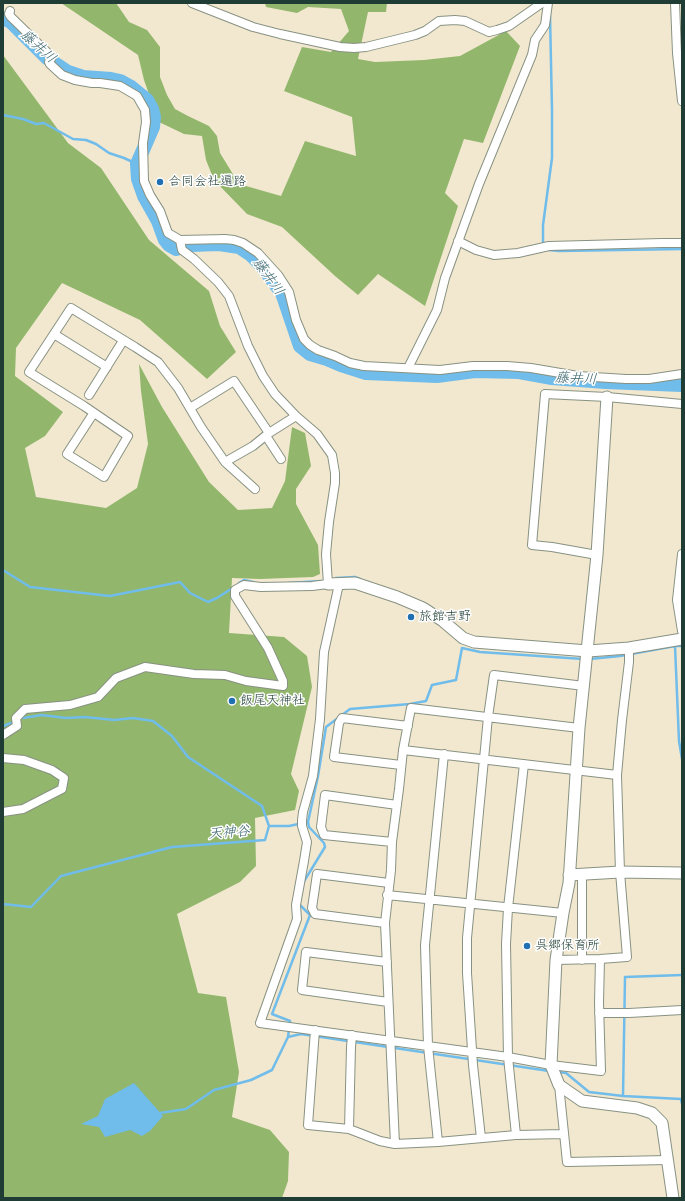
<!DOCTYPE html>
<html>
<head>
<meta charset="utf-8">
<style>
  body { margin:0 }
  #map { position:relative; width:685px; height:1201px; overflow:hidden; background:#f2e8d0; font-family:Sriracha,sans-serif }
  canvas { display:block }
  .frame { position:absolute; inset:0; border:4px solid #1f3d34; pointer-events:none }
</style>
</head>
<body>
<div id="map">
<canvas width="685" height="1201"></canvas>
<div class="frame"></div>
</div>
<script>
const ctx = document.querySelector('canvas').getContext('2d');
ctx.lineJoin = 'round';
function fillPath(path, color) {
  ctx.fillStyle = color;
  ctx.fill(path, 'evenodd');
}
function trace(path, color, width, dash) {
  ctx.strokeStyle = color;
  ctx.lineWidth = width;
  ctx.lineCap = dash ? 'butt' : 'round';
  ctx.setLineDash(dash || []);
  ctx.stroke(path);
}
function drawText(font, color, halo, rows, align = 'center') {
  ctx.font = font + ' Sriracha,"Klee One",sans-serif';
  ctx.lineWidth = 3;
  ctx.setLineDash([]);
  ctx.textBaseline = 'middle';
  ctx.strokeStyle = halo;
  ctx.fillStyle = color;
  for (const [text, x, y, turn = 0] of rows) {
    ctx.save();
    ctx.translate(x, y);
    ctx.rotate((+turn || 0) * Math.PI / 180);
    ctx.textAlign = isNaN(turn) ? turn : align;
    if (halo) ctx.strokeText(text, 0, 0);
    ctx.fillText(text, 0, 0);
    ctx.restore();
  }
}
const forest = new Path2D(`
  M61 3H116L129 22 147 30 160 47V77L167 95 175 109 188 116 209 126 217 136 220 153 239 184 281 196 305 141 356 156 352 117 284 91 302 47 331 52 349 31 341 9 308 7 297 13 266 7 265 3H387L386 12H368L358 59 375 62 424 60 460 56 506 31 520 46 483 143 464 139 445 193 458 206 425 306 378 274 358 295 335 276 282 227 247 214 214 180 206 160 202 136 184 134 159 122 144 80 138 55Z
  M3 55 68 143 101 168 149 240 209 291 220 326 236 352 207 379 140 320 62 283 16 348 15 376 63 412 45 436 25 448 36 497 106 508 137 488 148 444 141 391 139 364 162 407 209 482 238 510 272 508 285 481 292 427 305 433 311 466 296 489V504L318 545 320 574 313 577 260 579 232 578 229 633 284 637 307 656 312 687 291 774 299 791 295 810 255 818 256 866 240 882 177 914 198 993 226 997 239 1072 232 1117 270 1130 289 1152 288 1181 282 1198H3Z`);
const water = new Path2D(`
  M134 1083 163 1116 150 1131 142 1136 130 1130 105 1137 99 1127 81 1124 98 1116 105 1099Z`);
const stream = new Path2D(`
  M550 15 552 110V158L543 225V242L549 250 559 251 682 249
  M3 115 23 119 36 124 44 123 73 139 86 140 96 144 109 153 124 158 137 164
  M3 570 30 587 110 596 180 582 190 593 208 602 217 598 234 587
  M336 578 355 577 360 579
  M239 583 244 580 253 582
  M288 583 321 581
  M675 646 679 741 682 759
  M590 659 620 656 675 646H682
  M23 718 42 715 66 718 85 717 114 720 133 718 153 721 172 736 188 757 262 806 269 826
  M3 726 11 723
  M308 822 318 776 326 727 350 709 410 704 426 701 432 685 456 680 462 648 480 652 583 659
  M3 904 31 907 61 876 172 847 265 840 269 826H289L308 822 309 827 324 843 325 847 303 883
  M288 1037 290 1021 272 1014 310 915 298 903
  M558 1072 566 1073 589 1092 623 1096 681 1099 682 1104
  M623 1096 625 977 682 975
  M160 1113 186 1109 214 1090 251 1080 272 1070 288 1037 301 1034 549 1071`);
const river = new Path2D(`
  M3 18 11 22 47 58 68 72 83 77 111 79 120 81 131 87 147 100 152 109 154 117 153 127 137 164 138 179 144 196 158 221 165 240 169 245 176 249 191 245 219 244 239 247 251 255 262 266 282 293 300 346 310 354 327 359 341 365 366 373 437 376 475 371 519 372 552 378 605 382 682 385`);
const street = new Path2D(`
  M192 3 253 27 280 34 340 47 354 48 366 47 415 35 425 31 439 21 455 20 465 21 489 32 497 30 509 26 542 3
  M675 3 677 53 682 101
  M10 11 9 14 11 17 52 57 49 62 50 64 62 75 75 80 92 83H100L120 86 137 96 145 110 146 122 143 143 144 181 150 195 160 211 168 233 180 240 225 239 234 240 243 243 258 253 278 275 289 292 296 320 304 339 310 345 318 350 335 356 350 363 364 366 440 370 473 366H507L531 368 578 376 626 379H649L682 374
  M458 241 476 250 494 255 518 253 549 246 662 243H682
  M54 334 107 367
  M408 368 437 310 445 278 479 184 532 55 535 40 545 25 548 3
  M89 395 121 344
  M190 408 234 381 269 433
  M93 414 67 454 104 477 128 436 84 406 29 372 71 308 135 347 158 362 178 388 201 427 225 462 255 489
  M266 436 281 459
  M225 462 253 446 269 433 296 416
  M682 554 677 600 682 631
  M597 555 552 547 532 545 545 394 607 397 682 404
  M339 584 324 652 320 719 313 776 303 812 302 820V826L307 842 304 861 296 905 297 919 260 1023 508 1057 551 1065 601 1071 599 1003 600 959
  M3 735 17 726 16 718 25 709 70 705 98 697 116 678 145 667 194 674 225 675 246 681 283 686V681L268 648 235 596V590L244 585 261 587 312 586 328 584 326 554 329 522 335 483V473L332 455 317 434 296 416 275 394 263 376 248 346 229 296 218 282 194 259 182 250 180 240
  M403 750 617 775
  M3 758 24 760 52 770 64 778 62 789 23 809 3 812
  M401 765 334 757 339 723 342 718 408 726
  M392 842 324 835 321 827 325 795 397 805
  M582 875V960
  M387 895 563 913
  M385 923 315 914 312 908 317 874 389 883
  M556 960 600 959 627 957 620 872 617 775 622 720 629 662V648
  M387 962 306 952 302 990 388 1002
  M599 1013H629L682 1010
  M315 1030 308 1125 349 1129 380 1141 395 1144 438 1142 516 1135 564 1134
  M559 1085 567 1162 668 1160
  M349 1129 351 1047 352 1035
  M516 1135 508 1057 506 944 508 908 524 764
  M481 1138 473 1065 467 973V938L488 717 494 675 584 686
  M438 1142 428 1046 425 945 444 754
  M395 1144 385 923 391 870 392 842 399 789 403 750 411 708 579 728`);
const secondary = new Path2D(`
  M607 397 597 555 579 728 569 883 563 913 556 960 551 1065 559 1085 582 1101 637 1108 652 1113 662 1123 673 1198
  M328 584 355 583 397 597 423 608 443 621 463 638 474 642 588 651 629 648 682 639
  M569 875 620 872 682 873`);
const markers = [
  [160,182,4,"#1f6fb2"],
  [411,617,4,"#1f6fb2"],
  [232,701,4,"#1f6fb2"],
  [527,946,4,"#1f6fb2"]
];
const poiNames = [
  ["合同会社遍路",168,182],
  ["旅館吉野",419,617],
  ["飯尾天神社",240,701],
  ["呉郷保育所",535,946]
];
const waterNames = [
  ["藤井川",38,47,42],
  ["藤井川",268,277,54],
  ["藤井川",576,379,3],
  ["天神谷",229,833,-5]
];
fillPath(forest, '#92b76c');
fillPath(water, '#70bcea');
trace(stream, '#70bcea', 2.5);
trace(river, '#70bcea', 14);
trace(street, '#889282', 10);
trace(secondary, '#889282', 13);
trace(street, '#fff', 8);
trace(secondary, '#fff', 11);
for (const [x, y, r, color] of markers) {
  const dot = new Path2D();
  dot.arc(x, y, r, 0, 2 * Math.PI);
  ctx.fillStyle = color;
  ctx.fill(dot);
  trace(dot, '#fff', 1.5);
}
drawText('13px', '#1f3d34', '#fff', poiNames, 'left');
drawText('italic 14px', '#37636b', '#fff', waterNames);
</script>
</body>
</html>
